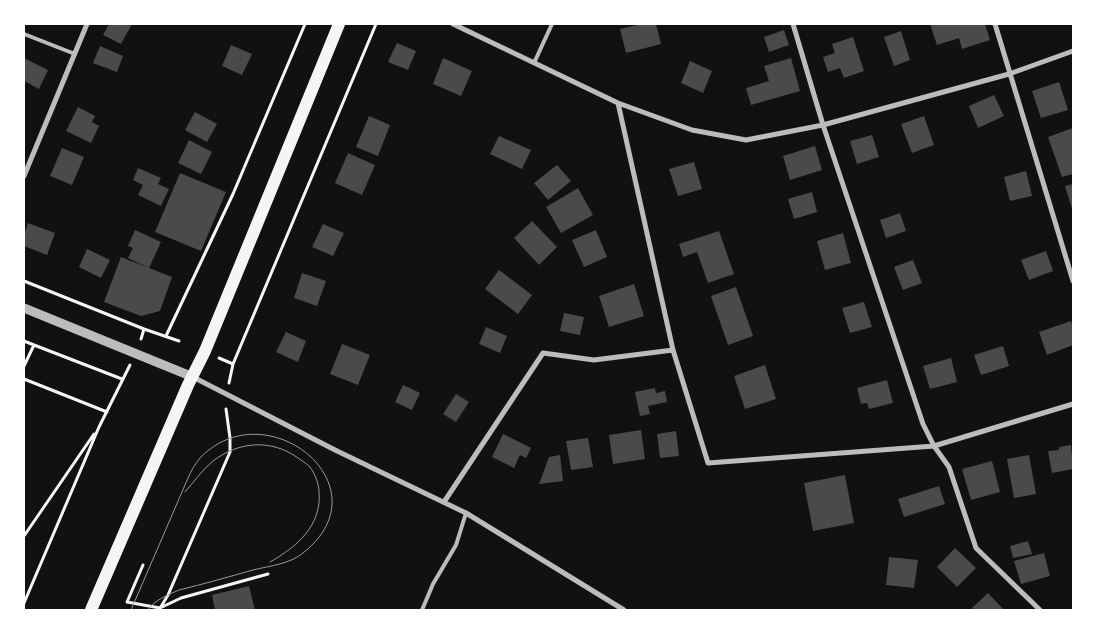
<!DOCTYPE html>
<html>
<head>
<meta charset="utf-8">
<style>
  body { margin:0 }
  #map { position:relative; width:1097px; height:634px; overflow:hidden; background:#111; font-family:"Libre Baskerville",serif }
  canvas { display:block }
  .frame { position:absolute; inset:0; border:25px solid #fff; pointer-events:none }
</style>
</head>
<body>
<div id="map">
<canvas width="1097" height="634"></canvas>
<div class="frame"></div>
</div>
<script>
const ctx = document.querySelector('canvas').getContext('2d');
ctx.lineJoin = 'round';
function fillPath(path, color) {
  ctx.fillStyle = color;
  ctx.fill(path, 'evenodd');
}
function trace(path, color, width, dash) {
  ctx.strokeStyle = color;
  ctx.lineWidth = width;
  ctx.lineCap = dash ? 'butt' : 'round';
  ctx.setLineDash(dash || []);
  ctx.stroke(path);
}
const building = new Path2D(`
  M109 24H132L121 44 103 35Z
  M642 24H656L661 44 626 53 620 29Z
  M930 24H985L990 40 962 49 959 38 937 45Z
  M784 30 789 45 769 52 764 37Z
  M901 31 910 60 894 66 884 37Z
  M853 37 864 71 844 78 840 68 828 72 823 57 835 53 832 44Z
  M397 43 416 51 408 70 388 62Z
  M231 45 252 54 242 75 222 66Z
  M100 46 123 56 117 72 93 63Z
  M24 58 48 70 39 89 24 81Z
  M443 58 472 71 461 96 433 84Z
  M791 58 800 91 751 105 746 88 769 81 764 66Z
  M690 61 712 71 703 93 681 83Z
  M1059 82 1068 110 1041 118 1032 91Z
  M994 95 1004 116 978 128 969 106Z
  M78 107 95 116 92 122 99 126 91 143 66 131Z
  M195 112 217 124 207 142 185 130Z
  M369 116 390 125 378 156 356 147Z
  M924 116 934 145 912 153 901 124Z
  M1073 128V174L1062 177 1048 137Z
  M872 135 879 157 857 164 850 141Z
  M499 136 531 150 522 169 490 154Z
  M189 140 212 152 201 174 178 163Z
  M815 146 822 170 790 180 783 156Z
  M62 148 84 157 72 185 50 176Z
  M348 153 375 165 362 195 335 183Z
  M694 162 702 189 678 196 669 169Z
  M557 165 571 181 548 200 534 183Z
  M138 168 161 178 158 184 169 189 161 206 138 195 143 185 133 180Z
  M1026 171 1032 196 1010 201 1004 177Z
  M180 173 226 192 201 251 155 232Z
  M1073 184V212L1065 186Z
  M578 188 593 215 561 233 546 207Z
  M812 192 817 212 794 219 788 199Z
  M900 213 906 231 886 238 880 220Z
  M532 221 557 247 539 265 514 238Z
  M28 223 55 233 47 255 24 246V235Z
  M323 224 344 233 333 256 312 247Z
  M135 230 161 242 149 268 128 258 133 248 128 246Z
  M596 230 607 257 584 267 572 240Z
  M719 231 734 274 708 283 697 252 683 257 679 244Z
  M843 233 851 263 825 270 817 241Z
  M87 249 110 260 101 278 79 267Z
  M1046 251 1053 271 1029 280 1021 260Z
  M121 257 172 277 160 311 141 316 104 302Z
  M913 260 922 283 903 290 894 267Z
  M499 270 532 295 518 314 485 289Z
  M302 273 326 281 317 306 294 298Z
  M634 284 644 316 609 327 599 296Z
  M736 287 753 336 728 345 711 296Z
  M864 302 872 327 850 333 842 308Z
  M564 313 584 317 580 335 560 331Z
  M1071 321 1073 328V345L1047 355 1039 332Z
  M486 327 507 336 500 353 479 344Z
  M286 332 306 341 298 362 276 352Z
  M342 344 370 355 358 385 330 374Z
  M1003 346 1009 366 981 375 974 355Z
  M951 358 957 382 930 389 923 366Z
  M765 365 776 399 745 409 734 376Z
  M887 380 893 403 869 409 867 403 861 404 857 388Z
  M403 385 420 393 412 410 395 402Z
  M655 388 656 393 665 391 667 402 648 406 650 414 640 416 635 392Z
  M456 394 469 402 456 422 443 414Z
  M641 430 645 459 613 464 609 435Z
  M676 431 679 456 660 458 657 434Z
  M503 434 531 448 526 458 520 455 514 468 492 457Z
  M588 438 593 467 571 470 566 441Z
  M1071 445 1073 469 1052 473 1048 451 1059 450V447Z
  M560 455 563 481 539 484 549 457Z
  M1029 455 1036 494 1014 498 1007 459Z
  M992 461 1000 492 971 500 962 469Z
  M845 475 854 523 813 531 804 483Z
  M939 486 945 504 904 517 898 499Z
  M1028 541 1032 554 1013 558 1010 546Z
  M955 548 976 568 957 587 937 567Z
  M1044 553 1050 576 1021 584 1014 561Z
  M889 557 918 560 914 588 886 585Z
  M249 586 255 610H215L212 595Z
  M988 593 1004 610H974L972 608Z`);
const path = new Path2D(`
  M24 281 144 329
  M166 336 233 194 305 24
  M141 339 144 329 179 341
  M24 341 34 345 24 366
  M34 345 122 379
  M219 358 233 364 229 383
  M233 364 376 24
  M24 379 107 412
  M24 536 94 434
  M143 565 127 602 160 608 181 598 268 574
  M24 603 99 427 130 365
  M159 610 168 595 230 452V438L226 409`);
const service = new Path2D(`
  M24 34 75 54
  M534 63 552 24
  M422 610 433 584 456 545 466 513`);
const minor = new Path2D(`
  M453 24 618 103 692 130 746 140 823 125 1009 74 1073 51
  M793 24 823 125 923 424 934 446 949 467 976 548 1040 610
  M995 24 1073 281
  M618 103 673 350 708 463 934 446 1073 404
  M24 176 87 24
  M193 377 335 450 466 513 624 610
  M444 502 543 353 594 360 673 350`);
const tertiary = new Path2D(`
  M24 308 193 377`);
const primary = new Path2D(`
  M91 610 188 385 205 351 339 24`);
const tram = new Path2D(`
  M185 492C194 482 202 470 213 461 239 441 272 439 298 458 302 461 307 464 310 467 315 474 319 484 319 492 322 525 297 547 270 562
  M131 610 188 478C191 471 195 464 200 458 266 389 388 486 303 553 290 564 269 566 253 570 228 577 204 584 179 590 168 595 154 600 148 610`);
fillPath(building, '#4a4a4a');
trace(path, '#f5f5f5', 3);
trace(service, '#bcbcbc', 4);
trace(minor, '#bcbcbc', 5);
trace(tertiary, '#bcbcbc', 9);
trace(primary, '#f5f5f5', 12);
trace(tram, '#9a9a9a', 1);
</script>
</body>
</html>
